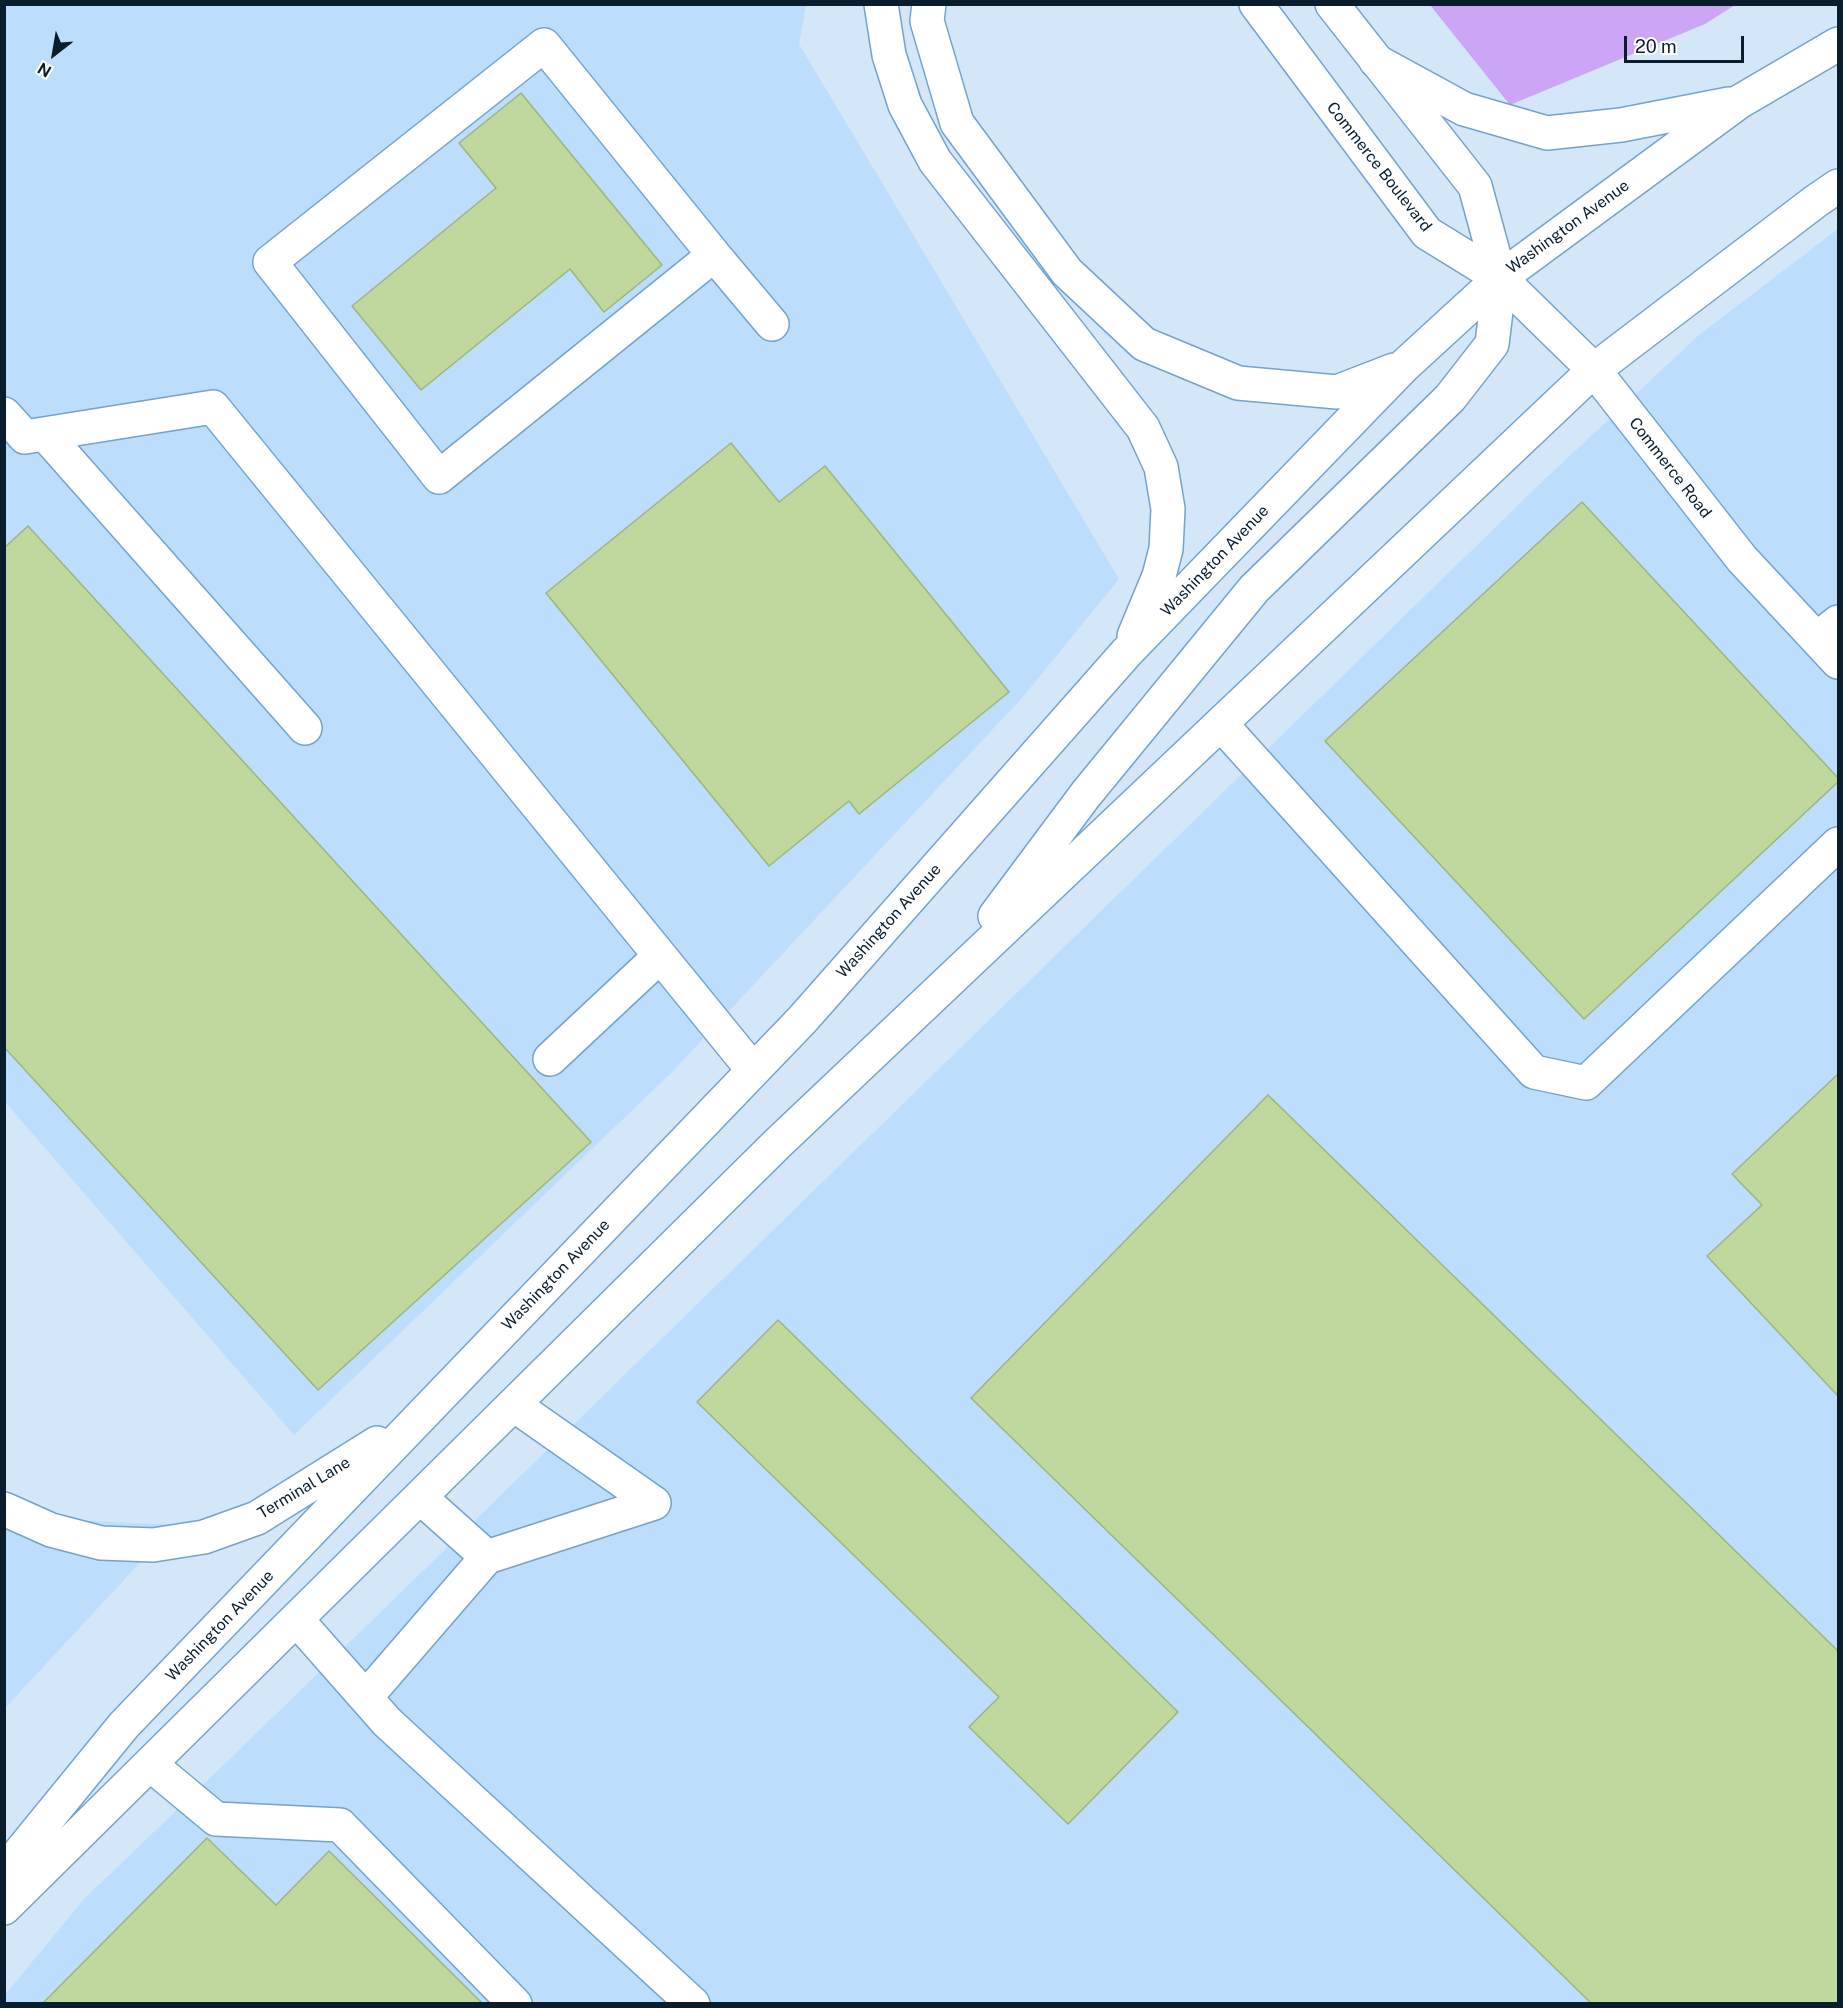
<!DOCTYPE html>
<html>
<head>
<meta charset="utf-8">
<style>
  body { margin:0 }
  #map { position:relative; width:1843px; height:2008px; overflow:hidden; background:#d3e7f9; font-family:"Public Sans",sans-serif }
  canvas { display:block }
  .frame { position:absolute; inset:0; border:6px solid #0a1d2d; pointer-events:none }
  .north { position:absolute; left:24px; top:24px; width:60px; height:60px; -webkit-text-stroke:4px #fff; paint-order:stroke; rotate:211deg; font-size:16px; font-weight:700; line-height:24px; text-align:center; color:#0a1d2d }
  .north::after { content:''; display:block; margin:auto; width:21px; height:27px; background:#0a1d2d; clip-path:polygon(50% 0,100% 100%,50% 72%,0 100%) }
  .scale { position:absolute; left:1624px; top:36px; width:120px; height:27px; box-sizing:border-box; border:3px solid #0a1d2d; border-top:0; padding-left:8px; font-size:18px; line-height:21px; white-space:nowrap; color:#0a1d2d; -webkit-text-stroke:4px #fff; paint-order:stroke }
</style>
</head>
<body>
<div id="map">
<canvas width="1843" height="2008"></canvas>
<div class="frame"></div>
<div class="north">N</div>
<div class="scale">20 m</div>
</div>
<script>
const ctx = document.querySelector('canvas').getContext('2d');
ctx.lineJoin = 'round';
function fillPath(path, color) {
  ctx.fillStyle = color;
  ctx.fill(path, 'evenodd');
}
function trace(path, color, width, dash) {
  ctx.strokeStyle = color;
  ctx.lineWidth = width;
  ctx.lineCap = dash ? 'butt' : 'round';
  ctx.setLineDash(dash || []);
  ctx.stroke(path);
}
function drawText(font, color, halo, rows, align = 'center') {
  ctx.font = font + ' "Public Sans",sans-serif';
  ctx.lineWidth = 4.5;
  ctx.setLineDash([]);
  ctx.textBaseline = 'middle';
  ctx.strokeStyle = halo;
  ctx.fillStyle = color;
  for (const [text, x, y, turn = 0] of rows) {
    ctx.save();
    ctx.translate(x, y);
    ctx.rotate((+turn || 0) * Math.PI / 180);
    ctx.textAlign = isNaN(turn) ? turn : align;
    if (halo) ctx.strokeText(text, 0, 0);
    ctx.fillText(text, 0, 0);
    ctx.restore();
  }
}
const built = new Path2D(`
  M4 5H806L799 44 1119 579 1022 698 670 1074 294 1435 5 1102Z
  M1838 229V2003L5 2004V1995L84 1899 200 1788 1545 479 1699 335Z
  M5 1517 175 1525 5 1708Z`);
const green = new Path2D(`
  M1430 5H1735L1705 24 1510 105Z`);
const building = new Path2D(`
  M521 93 662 265 604 312 570 269 421 390 352 306 496 188 459 143Z
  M731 443 779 502 825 466 1009 692 859 814 849 801 769 866 546 593Z
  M1582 502 1838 778V782L1584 1019 1325 741Z
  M28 526 591 1142 318 1390 4 1047V548Z
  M1838 1074V1396L1707 1256 1762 1205 1732 1174Z
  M1268 1095 1838 1651V2004H1592L971 1398Z
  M778 1320 1178 1712 1068 1824 969 1727 999 1697 697 1402Z
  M207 1838 276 1905 329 1851 483 2004H42Z`);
const minor = new Path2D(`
  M1256 4 1427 233 1500 278 1594 370 1742 559 1838 662
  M1332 4 1475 186 1500 278
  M714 255 544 45 270 262 439 477 714 255 772 324
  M4 414 25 437 213 407 753 1070
  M45 434 305 728
  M1817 639 1838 622
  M1221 724 1534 1072 1586 1083 1838 844
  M550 1059 660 956
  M514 1405 654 1503
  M487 1557 654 1503
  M297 1620 387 1722 693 2004
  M366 1697 487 1557 421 1498
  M151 1765 216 1819 340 1825 515 2004`);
const major = new Path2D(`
  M881 4 889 55 905 105 935 161 1143 428 1161 467 1168 509 1166 549 1159 576 1134 636
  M929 4 927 21 957 123 1067 272 1144 344 1238 383 1337 392 1394 370
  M1376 61 1464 109 1547 133 1621 125 1729 104
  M995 916 1086 794 1254 589 1450 398 1492 344 1500 278
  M4 1509 51 1530 101 1543 153 1545 204 1537 257 1518 377 1443
  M4 1872 124 1725 802 1020 1127 652 1404 366 1500 278 1739 102 1838 44
  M4 1908 777 1144 1594 370 1816 201 1838 186`);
const streetNames = [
  ["Commerce Boulevard",1379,167,52],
  ["Washington Avenue",1568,227,-36],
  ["Commerce Road",1670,468,52],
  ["Washington Avenue",1215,561,-46],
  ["Washington Avenue",889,921,-48],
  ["Washington Avenue",556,1275,-46],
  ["Terminal Lane",304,1488,-31],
  ["Washington Avenue",220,1626,-46]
];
fillPath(built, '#bcddfb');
fillPath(green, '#cca5f6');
fillPath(building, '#c0d89e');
trace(building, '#9eb57d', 1.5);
trace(minor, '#73a2cd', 36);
trace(major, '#73a2cd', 36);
trace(minor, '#fff', 33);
trace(major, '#fff', 33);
drawText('16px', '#0a1d2d', '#fff', streetNames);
</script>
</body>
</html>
